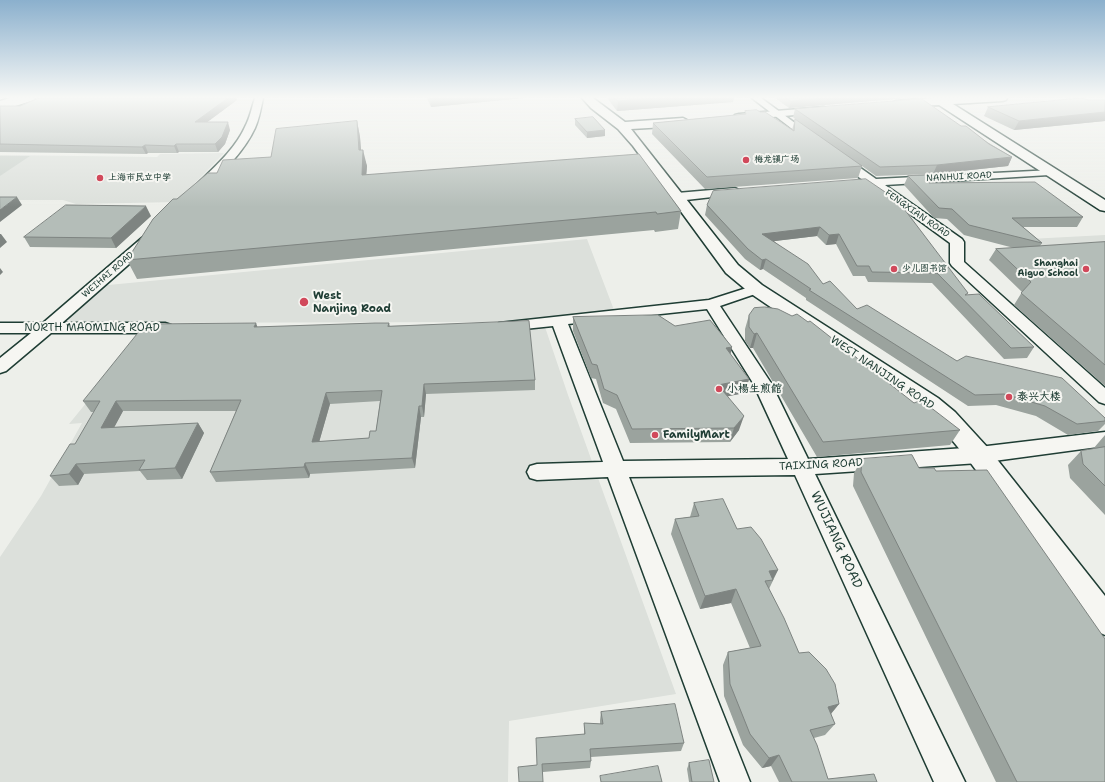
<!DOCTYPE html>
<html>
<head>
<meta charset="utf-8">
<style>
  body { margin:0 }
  canvas { display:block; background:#edefea }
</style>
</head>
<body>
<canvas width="1105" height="782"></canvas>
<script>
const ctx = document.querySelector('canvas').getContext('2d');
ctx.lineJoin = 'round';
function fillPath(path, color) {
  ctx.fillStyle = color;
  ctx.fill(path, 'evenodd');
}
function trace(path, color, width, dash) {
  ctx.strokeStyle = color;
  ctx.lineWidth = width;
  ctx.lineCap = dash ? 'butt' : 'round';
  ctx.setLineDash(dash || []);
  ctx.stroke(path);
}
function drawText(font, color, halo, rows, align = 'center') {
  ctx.font = font + ' "Shantell Sans","LXGW WenKai TC",sans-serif';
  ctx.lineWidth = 4;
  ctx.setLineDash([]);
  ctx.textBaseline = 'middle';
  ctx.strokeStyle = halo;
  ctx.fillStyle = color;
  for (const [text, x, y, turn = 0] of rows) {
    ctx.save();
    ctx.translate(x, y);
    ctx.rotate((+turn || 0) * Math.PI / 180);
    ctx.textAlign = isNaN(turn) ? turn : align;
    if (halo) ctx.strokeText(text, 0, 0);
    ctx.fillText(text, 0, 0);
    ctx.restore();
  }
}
const built = new Path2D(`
  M224 153 177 202 76 204 63 200H0V155L157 157 160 154Z
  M1105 235V298L1029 239Z
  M587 239 614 310 500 322 73 323 67 319 69 313 98 286Z
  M545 327 568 395 676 694 509 721 508 782H0V557L41 496 82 423 69 424 145 331Z`);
const green = new Path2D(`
  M0 156H30L0 176Z`);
const street = new Path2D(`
  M255 98H263C261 108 259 119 255 128 243 154 221 173 201 192H193L191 190 193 188C212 169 234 151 245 127 250 118 252 107 255 98Z
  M752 98H761L818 140 817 142H809Z
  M841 156 845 157 876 179 1053 170 1055 172 1049 175 885 185 962 239 964 242V262L1105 388V404L1099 402 952 266 950 263V243L872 186 864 185 862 183 864 181 837 161 836 159 837 157Z
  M735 188 739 190 741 192 739 194 677 201 673 200 671 197 673 194 677 193Z
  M148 236 153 237 155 240 153 243 62 323H165L171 325 173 328 171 331 165 333H51L6 371 0 373V358L31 333H0V323H43L143 237Z
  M756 285 761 286 763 289 761 292 720 306 771 383 808 459 979 447 1105 432V446L979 463 815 474 965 782H934L795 475 629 477 750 782H720L608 477 537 480 530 478 527 472 530 466 537 464 603 462 553 326 505 331 499 329 497 326 499 323 709 300ZM707 309 753 383 788 459 623 461 568 324Z`);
const secondary = new Path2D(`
  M582 98H593L625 122 683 118 687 120 689 122 687 124 683 126 631 129 738 265 762 285 938 398 955 412 988 448 1105 596V635L1094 630 970 462 939 424 922 410 750 293 726 273 633 146 618 129 591 108Z
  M931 98H1007L1006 100 1002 101 953 104 1105 200V211L1100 210 939 105 896 107 890 104 896 101Z
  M824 107 830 110 828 112 739 120 735 119 733 117 735 115 739 114Z`);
const primary = new Path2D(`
  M20 98H35L34 100 0 111V104Z`);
const highway = new Path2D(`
  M10 98H25L24 100 0 108V101Z`);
const wall = new Path2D(`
  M427 98H524L431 107Z
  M607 98H734L733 102 617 111Z
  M775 98H907L789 108Z
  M237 100 207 122 230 130 225 144 218 152H179L177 153H148L146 154 0 152V106H20Z
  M1088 100H1105V121L1014 130 984 116 988 107Z
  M795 109 961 126 1012 157 1008 166 933 174 876 176 862 166 858 178 705 189 652 134 653 123 745 114V111L760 112 792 130 795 119 793 117Z
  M575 119 605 130V136L587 138 575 125Z
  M357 121 360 137 361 150 367 166 366 175 681 211 678 229 655 232 654 230 137 279 127 260 177 199 217 173 271 157Z
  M908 176 929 183 1083 217 1077 227H1023L1042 243 1040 246 1105 242V386L1014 305 1022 292 989 260 996 249 1014 248 964 235 947 219 934 218 904 185Z
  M707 205 913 211 910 217 967 295 1034 347 1027 358 1004 359 932 283 868 282 865 276H853L836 244 826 245 817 236 774 241 823 284 857 309 957 361 1105 418V424L1098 431 1068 435 1036 416 996 405 968 406 806 300V298L763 269 760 270 745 259 705 215Z
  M151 216 116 248 30 247 24 237Z
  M749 315 914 403 960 430 950 445 817 457 753 348H750L745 341V329Z
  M573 317 675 326 732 347 730 354 749 379 745 393 727 396 739 430 730 442 630 443 616 409 603 403 596 379 591 378 573 331Z
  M389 323 390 326 535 380V390L426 394 424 417H421L415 468 310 474 309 478 216 482 210 472 236 411H123L114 427 198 423 204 433 182 479 147 480 140 471 84 474 78 485 59 486 50 476 75 444 94 412H91L83 401 258 327ZM380 401 376 431 369 438 319 442 330 404Z
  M1105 435V515L1070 478 1068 465 1081 451 1093 449Z
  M862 459 936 471 1105 782H996L853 486 854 473Z
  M694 503 737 529 778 570 769 589 799 653 839 704 831 714 835 724 825 735 814 738 828 779 877 782H779L771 766 762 768 743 745 724 696 723 665 728 652 750 648 731 603 700 609 671 534 675 519 690 517Z
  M601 712 684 743 681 751 591 757V761L590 768 543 772 537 765 584 734V723L600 724V720Z
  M689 763 714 782H689L687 769Z`);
const shadedWall = new Path2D(`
  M228 98H236L237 100 198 129 195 122Z
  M430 98H524L431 107Z
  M657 98H734L733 102 617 111 618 101Z
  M829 98H907L789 108 791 101Z
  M1105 112V121L1014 130 1019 121Z
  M357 121 360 137 362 164 363 150 367 166 365 192 362 175Z
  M228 122 230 130 225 144 218 152 215 144Z
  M605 130V136L587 138V132Z
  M176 144 179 152 177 153 174 146Z
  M145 145 148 153 146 154 142 147Z
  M1012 157 1008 166 933 174 937 165Z
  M17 197 22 205 0 222V210Z
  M146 206 151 216 116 248 111 238Z
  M820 227 817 236 759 243 762 234Z
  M0 234H1L7 242 0 248Z
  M839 234 836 244 826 245 829 235Z
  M766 259 763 269 760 270 762 260Z
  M0 268 3 272 0 275Z
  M256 323 260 334 254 327Z
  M757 333 753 348H750L754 334Z
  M732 347 729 361 726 348Z
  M749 379 745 393 714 399 718 385Z
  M424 384 426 394 424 417 422 406Z
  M326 393 330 404 316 453 312 442Z
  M116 401 123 411 108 439 101 428Z
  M419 406 421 417 415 468 412 458Z
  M744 416 739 430 730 442 734 428Z
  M198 423 204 433 182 479 175 468Z
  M305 463 310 474 309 478 304 467Z
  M76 464 84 474 78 485 69 474Z
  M778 570 771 583 773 580 769 571Z
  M736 589 731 603 700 609 705 596Z
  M839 704 829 716 828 707Z
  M779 755 771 766 762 768 769 758Z`);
const building = new Path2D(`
  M39 98H228L195 122H228L222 137 215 144H176L174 146 145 145 142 147 0 144V106H20Z
  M615 98H657L618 101Z
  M786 98H829L791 101Z
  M1082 98 1088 100H1105V112L1019 121 988 107Z
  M922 99 961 126H966L989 144 1012 157 937 165 880 167 795 109Z
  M757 110 760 112H765L794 131 795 119 862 166 707 177 653 123 746 114 745 111Z
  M593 117 605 130 587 132 575 119Z
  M357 121 359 150H363L362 175 639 154 681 211 657 214 656 212 127 260 153 219 173 199H177L208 173H217L223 160 271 157 276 129Z
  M928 175 929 183 1035 182 1083 217 1012 218 1042 243 969 225 952 209 939 208 908 176Z
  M866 179 913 211 912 212 905 210 968 293 965 295 979 294 1034 347 1011 348 937 273 872 272 869 266H857L839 234 829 235 820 227 762 234 808 264 823 284 830 281 857 309 867 305 957 361 966 356 1062 378 1105 418V421L1077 424 1045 406 1004 394 975 395 809 290 811 289 766 259 762 260 748 249 707 205 713 191Z
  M0 197H17L0 210Z
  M66 205 146 206 111 238 24 237Z
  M1105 242V365L1021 293 1031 282 996 249Z
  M765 307 778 309 792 316 797 314 808 322 810 321 914 403 921 400 960 430 823 442 757 333 754 334 749 327V315L754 308Z
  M658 315 675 326 710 320 732 347 726 348 749 379 718 385 744 416 734 428 632 429 617 395 604 389 597 365 592 364 573 317Z
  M529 321 535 380 424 384 422 406H419L412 458 305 463 304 467 210 472 241 400 116 401 101 428 198 423 175 468 139 470 145 460 76 464 69 474 50 476 70 444H75L100 401H83L145 324 256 323 254 327 375 323H389L388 326ZM382 391 376 431H370L369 438 312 442 326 393Z
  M1105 447V486L1083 464 1081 451Z
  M912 455 919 468H934L936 471 987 470 1105 639V782H1017L861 472 862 459Z
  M723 499 737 529 751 527 761 539 778 570 769 571 773 580 765 581 784 618 799 653 809 652 826 669 835 684 839 704 828 707 835 724 810 730 817 745 828 779 874 774 877 782H792L779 755 769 758 750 734 730 684 728 652 761 646 736 589 705 596 675 519 699 516 694 503Z
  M675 704 684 743 590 749 591 761 542 764 543 782H519L518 767 537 765 536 738 585 734 584 723 603 724 601 712Z
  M709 760 714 782H692L689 763Z
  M658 766 662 782H601L600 776Z`);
const markers = [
  [746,160,4,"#d1495b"],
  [100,178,4,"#d1495b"],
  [894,269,4,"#d1495b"],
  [1086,269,4,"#d1495b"],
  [304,302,5,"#d1495b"],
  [719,389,4,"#d1495b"],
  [1009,397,4,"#d1495b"],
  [655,435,4,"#d1495b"]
];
const farPoinames = [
  ["梅龙镇广场",754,160],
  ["上海市民立中学",108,178],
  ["Shanghai",1078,264,"right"],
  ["Aiguo School",1078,274,"right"],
  ["少儿图书馆",902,269]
];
const farStreetnames = [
  ["NANHUI ROAD",959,177,-3],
  ["FENGXIAN ROAD",917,214,35],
  ["WEIHAI ROAD",108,275,-41]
];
const poiNames = [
  ["West",313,296],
  ["Nanjing Road",313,309],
  ["小楊生煎館",727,389],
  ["泰兴大楼",1017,397],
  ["FamilyMart",663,435]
];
const streetNames = [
  ["NORTH MAOMING ROAD",92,328],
  ["WEST NANJING ROAD",882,373,34],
  ["TAIXING ROAD",821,465,-3]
];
const nearStreetnames = [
  ["WUJIANG ROAD",836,540,65]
];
fillPath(built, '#dce0db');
fillPath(green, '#cbd2cc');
trace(street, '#1f3d34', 3);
trace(secondary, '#1f3d34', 3);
trace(primary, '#1f3d34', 3);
trace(highway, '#1f3d34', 3);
fillPath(street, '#f6f6f2');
fillPath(secondary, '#f6f6f2');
fillPath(primary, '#f6f6f2');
fillPath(highway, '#f6f6f2');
fillPath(wall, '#9ba39e');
fillPath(shadedWall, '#7e8481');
fillPath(building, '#b4bdb8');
trace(building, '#7e8481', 1);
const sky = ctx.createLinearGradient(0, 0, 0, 207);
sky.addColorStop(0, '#8bb0cd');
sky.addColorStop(0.47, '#f7f8f6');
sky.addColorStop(1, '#f7f8f600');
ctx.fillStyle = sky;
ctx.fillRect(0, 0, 1105, 207);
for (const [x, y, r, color] of markers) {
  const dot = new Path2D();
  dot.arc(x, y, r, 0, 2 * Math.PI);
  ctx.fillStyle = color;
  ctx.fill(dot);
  trace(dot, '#f6f6f2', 1.5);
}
drawText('bold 9px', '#1f3d34', '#f6f6f2', farPoinames, 'left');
drawText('9px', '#1f3d34', '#f6f6f2', farStreetnames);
drawText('bold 11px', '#1f3d34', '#f6f6f2', poiNames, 'left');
drawText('11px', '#1f3d34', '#f6f6f2', streetNames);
drawText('13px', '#1f3d34', '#f6f6f2', nearStreetnames);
</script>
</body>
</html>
